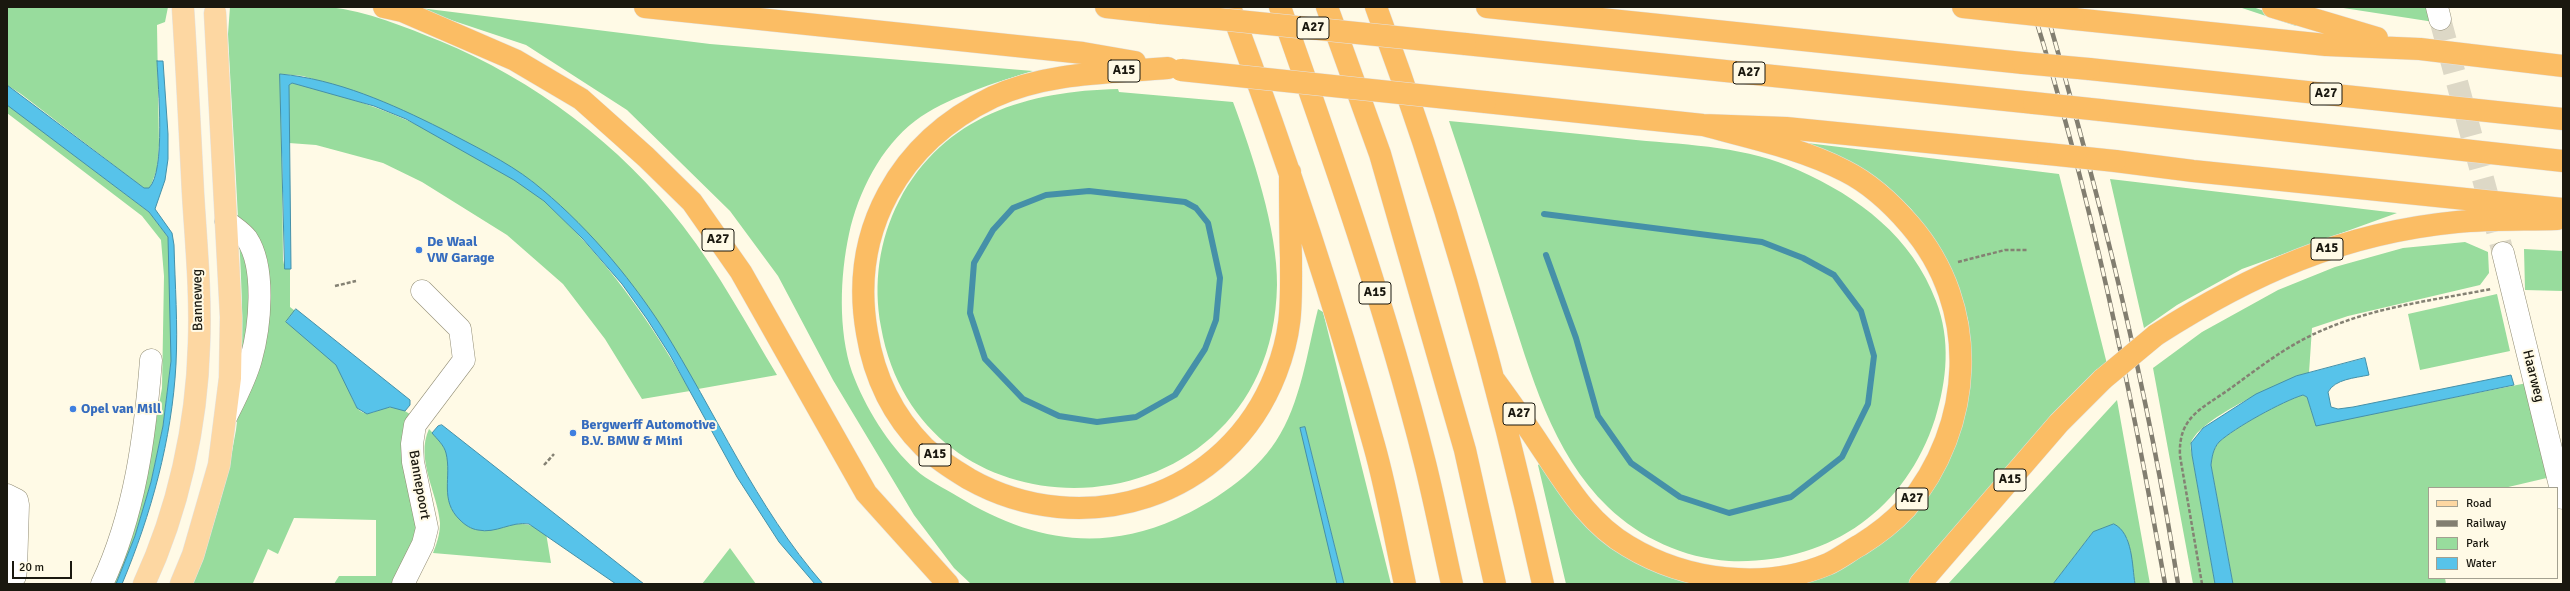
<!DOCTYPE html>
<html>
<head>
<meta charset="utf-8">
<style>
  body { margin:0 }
  #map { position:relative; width:2570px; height:591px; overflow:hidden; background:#fffae6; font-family:Signika,sans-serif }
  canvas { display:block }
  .frame { position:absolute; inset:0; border:8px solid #1a180f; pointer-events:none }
  .legend { position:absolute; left:2428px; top:487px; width:130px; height:92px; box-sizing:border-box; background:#fffae6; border:1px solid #a3a090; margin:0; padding:5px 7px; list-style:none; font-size:12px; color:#1a180f }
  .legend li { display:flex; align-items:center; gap:8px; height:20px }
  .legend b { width:20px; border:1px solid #a3a090 }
  .scale { position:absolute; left:12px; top:561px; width:60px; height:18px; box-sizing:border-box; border:2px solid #1a180f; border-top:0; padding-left:5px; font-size:12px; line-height:14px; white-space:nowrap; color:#1a180f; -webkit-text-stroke:3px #fffae6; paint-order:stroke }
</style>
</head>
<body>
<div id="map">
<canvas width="2570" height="591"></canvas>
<div class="frame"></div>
<ul class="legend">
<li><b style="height:5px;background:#fdd7a2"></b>Road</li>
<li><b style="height:5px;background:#827e70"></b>Railway</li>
<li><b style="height:11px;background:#98dc9d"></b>Park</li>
<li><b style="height:11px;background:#57c3ea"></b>Water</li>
</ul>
<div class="scale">20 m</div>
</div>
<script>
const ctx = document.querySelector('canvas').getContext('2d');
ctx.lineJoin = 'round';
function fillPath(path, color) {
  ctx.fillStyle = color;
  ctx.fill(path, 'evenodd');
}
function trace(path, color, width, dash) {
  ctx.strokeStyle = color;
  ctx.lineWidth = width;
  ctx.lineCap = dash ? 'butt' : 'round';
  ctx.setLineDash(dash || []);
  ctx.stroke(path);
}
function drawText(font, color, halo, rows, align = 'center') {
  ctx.font = font + ' Signika,sans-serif';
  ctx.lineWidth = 4;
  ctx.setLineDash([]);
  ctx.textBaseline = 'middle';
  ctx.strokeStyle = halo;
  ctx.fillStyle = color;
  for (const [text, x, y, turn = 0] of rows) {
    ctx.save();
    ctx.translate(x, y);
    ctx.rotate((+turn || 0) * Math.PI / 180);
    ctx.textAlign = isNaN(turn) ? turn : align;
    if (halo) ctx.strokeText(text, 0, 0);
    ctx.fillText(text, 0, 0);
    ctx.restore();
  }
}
const green = new Path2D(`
  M7 7H168L165 22 157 25 159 145 157 169 150 188 145 189 21 94 7 85Z
  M230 7C263 7 297 4 329 7 367 11 405 27 440 41 534 80 621 145 683 226 719 273 747 325 777 375L698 389 639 294 532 181 447 132 355 92 303 76 281 74 283 260 285 269H290V307L295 311 286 322C304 337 330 352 341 371 347 381 353 408 362 412 375 419 386 396 411 415L417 518 414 541 392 584H334L339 576H376V520L294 518 278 554 268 549 253 583 254 584H192C212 534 227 483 236 430 246 360 242 289 238 218 235 157 231 95 228 34Z
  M412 7 710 44 1033 71C997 82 945 98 915 121 881 147 858 192 849 234 840 276 838 330 852 372 865 407 888 445 916 470 927 480 944 488 957 496 1027 539 1098 554 1176 519 1212 503 1254 475 1276 441 1301 403 1307 352 1318 309L1323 312 1391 584H1344L1305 427 1337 584H971L954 568 914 515 833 380 778 276 730 211 627 110 526 45Z
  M2239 7H2253L2297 23 2296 26Z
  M2337 7H2430L2434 22Z
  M292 83C330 92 368 103 404 119 426 128 447 142 468 153 494 167 523 182 545 202 605 257 650 320 690 391L642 399 605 339 563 284 507 235 422 182 383 163 316 145 289 143V85Z
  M1118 89 1119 92 1233 102C1252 153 1278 231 1277 285 1273 536 922 559 881 327 873 284 879 240 899 201 944 115 1028 91 1118 89Z
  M7 104 149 212 168 237 171 265V361L163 426 151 482 135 536 116 584H107L146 477 162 388 164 276 161 240 142 216 7 113Z
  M1449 121C1512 127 1574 133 1636 140 1691 145 1748 147 1798 170 1859 197 1912 237 1936 301 1951 340 1947 380 1935 419 1905 512 1826 565 1729 561 1684 558 1640 538 1608 507 1551 452 1531 373 1507 300 1488 240 1469 180 1449 121Z
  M1807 143 2059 174 2107 364 1911 584H1781L1908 519 1970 379 1971 352 1968 320 1960 295 1936 243 1911 209 1887 186 1863 171Z
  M2110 179 2397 213 2242 269 2177 305 2144 328Z
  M2465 242 2488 252 2489 273 2480 285 2348 316 2312 328 2309 373C2285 380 2199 418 2191 443 2190 446 2191 451 2192 455L2215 584H2193L2153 368 2202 332 2278 290 2335 267 2403 248Z
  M2524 249 2563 251V291L2525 290Z
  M2497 294 2510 351 2420 370 2408 314Z
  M2527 383 2551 477 2504 488H2429V578H2445L2446 584H2233L2211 465C2212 457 2213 449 2219 442 2234 428 2283 401 2303 395L2307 397 2316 425Z
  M2117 400 2150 584H2135L2127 538 2093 532 2053 584H1948Z
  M429 429C435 435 445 445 447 454 452 479 439 503 463 522 492 546 510 508 546 533L551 563 433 553C437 543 440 534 440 523 438 494 415 459 429 429Z
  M1541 463 1569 505 1700 584H1566L1538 465Z
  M730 548 756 584H702Z`);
const water = new Path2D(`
  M157 61H163L168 134V159L165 180 155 209 172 233 174 245C175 285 178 324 176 364 172 439 151 515 122 584H116L135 536 151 482 163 426 171 361 168 237 149 212 7 105V85L144 188H149C166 171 158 87 157 61Z
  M280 74C337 79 392 104 442 129 472 145 506 161 533 182 583 222 627 273 662 327 716 413 756 507 823 584H815L779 542 737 477 670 355 647 319 622 284 582 238 544 201 514 180 406 119 374 106 292 83 289 85 291 269H285Z
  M296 309 410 400V405L405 411 390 407 367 414 357 408 336 365 286 322Z
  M2365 358 2369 375C2355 378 2335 379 2328 392L2331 407 2338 409 2353 407 2511 375 2514 385 2316 426 2307 397 2303 395C2283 401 2234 428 2219 442 2213 449 2212 457 2211 465L2233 584H2215L2192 455 2191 443 2203 428 2256 394 2296 376Z
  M442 425 644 584H616L529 524C511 521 496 534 478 530 471 529 465 525 460 520 439 500 452 477 446 453 444 445 437 439 432 433L438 426Z
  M1305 427 1344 584H1337L1300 428Z
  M2114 524C2133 533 2132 566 2135 584H2053L2093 532Z`);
const stream = new Path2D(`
  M1089 191 1185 202 1196 208 1208 223 1220 278 1216 320 1205 349 1175 395 1136 417 1097 422 1059 416 1023 399 985 359 970 313 974 263 993 230 1013 208 1046 195Z
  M1544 214 1762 242 1803 258 1834 275 1861 311 1874 356 1868 404 1842 457 1791 497 1729 513 1680 497 1631 463 1598 416 1576 338 1546 255`);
const minorTunnel = new Path2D(`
  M2440 19 2503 253`);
const path = new Path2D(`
  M1958 262 2005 250H2027
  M335 286 356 281
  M544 465 554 454
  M2202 584 2180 456C2178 416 2202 409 2231 388 2260 367 2289 344 2323 330 2375 307 2435 300 2491 289`);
const minor = new Path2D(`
  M2437 7 2440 19
  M226 221C233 227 242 232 247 239 266 268 260 327 251 359 246 378 236 397 227 415
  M2503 253 2563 498
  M7 495 17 500 18 505 16 570 15 576 7 579
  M102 584C135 514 145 436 151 360
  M403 584 423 544 427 528 413 462 412 444 415 425 464 360 460 329 422 291`);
const major = new Path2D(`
  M144 584C178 511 197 425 199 344 201 294 196 243 193 193 190 132 187 71 183 9
  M181 584 193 555 219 465 230 378 231 317 215 13`);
const highway = new Path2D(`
  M384 7 402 11 515 60 581 99 646 157 692 202 741 272 866 493 948 584
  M645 7 1083 53 1135 62
  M1106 7 1160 13
  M1230 7C1284 151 1333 297 1374 445 1387 491 1395 538 1405 584
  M1280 7C1333 157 1386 308 1425 463 1435 503 1443 544 1452 584
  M1327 7 1380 154 1465 450 1495 584
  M1376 7C1446 195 1500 388 1543 584
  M1487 7 2023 63
  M1963 7 2009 12
  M2273 7 2377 38
  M2074 19 2326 45 2420 49 2563 66
  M1465 44 2034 103
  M1168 68C1109 73 1047 72 993 97 899 142 849 231 867 333 874 376 893 416 924 447 937 459 954 470 969 479 1083 543 1228 498 1276 373 1293 329 1291 303 1291 258 1290 229 1290 200 1290 172
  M2089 69 2563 119
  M1485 102 1703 125 1786 128 2048 154
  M2100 110 2563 161
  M2115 161 2193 171 2563 209
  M2156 335C2251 274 2343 233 2457 222 2490 219 2524 220 2557 219
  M1495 381C1511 403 1526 424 1541 447 1566 484 1588 523 1628 546 1686 581 1764 591 1828 564 1839 559 1849 551 1860 545 1876 535 1893 522 1906 508 1975 426 1981 307 1910 225 1892 204 1869 183 1845 171 1800 148 1750 138 1703 125
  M1920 584 2059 423 2103 379`);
const rail = new Path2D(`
  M2032 7C2091 195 2131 390 2165 584
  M2045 7C2100 197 2148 389 2178 584`);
const highwayBridge = new Path2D(`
  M2009 12 2074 19
  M1160 13 1465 44
  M2023 63 2089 69
  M1181 70 1485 102
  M2034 103 2100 110
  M2048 154 2115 161
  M2103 379 2156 335`);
const markers = [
  [419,250,4,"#3f7fe0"],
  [73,409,4,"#3f7fe0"],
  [573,433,4,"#3f7fe0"]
];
const shields = [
  [1313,28,32],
  [1124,71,32],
  [1749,73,32],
  [2326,94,32],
  [718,240,32],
  [2327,249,32],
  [1375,293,32],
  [1519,414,32],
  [935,455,32],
  [2010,480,32],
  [1912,499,32]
];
const shieldNames = [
  ["A27",1313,28],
  ["A15",1124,71],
  ["A27",1749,73],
  ["A27",2326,94],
  ["A27",718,240],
  ["A15",2327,249],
  ["A15",1375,293],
  ["A27",1519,414],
  ["A15",935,455],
  ["A15",2010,480],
  ["A27",1912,499]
];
const shopNames = [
  ["De Waal",427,242],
  ["VW Garage",427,258],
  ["Opel van Mill",81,409],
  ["Bergwerff Automotive",581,425],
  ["B.V. BMW & Mini",581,441]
];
const streetNames = [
  ["Banneweg",198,300,-91],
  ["Haarweg",2533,376,76],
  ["Bannepoort",419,485,80]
];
fillPath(green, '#98dc9d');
fillPath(water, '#57c3ea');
trace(water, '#4590a8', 1);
trace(stream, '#4590a8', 6);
trace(minorTunnel, '#ddd8c6', 22, [22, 11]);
trace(minor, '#928d75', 23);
trace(major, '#e4e3e2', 23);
trace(highway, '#e4e3e2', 23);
trace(path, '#848173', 2.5, [4, 2]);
trace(minor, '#fff', 22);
trace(major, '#fdd7a2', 22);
trace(highway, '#fbbd64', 22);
trace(rail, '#827e70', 4.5);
trace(rail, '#fffae6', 3, [9]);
trace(highwayBridge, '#e4e3e2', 23, []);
trace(highwayBridge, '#fbbd64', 22);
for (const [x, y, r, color] of markers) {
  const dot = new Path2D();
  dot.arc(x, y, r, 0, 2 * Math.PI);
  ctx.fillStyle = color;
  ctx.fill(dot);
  trace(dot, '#fffae6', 1.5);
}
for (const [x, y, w] of shields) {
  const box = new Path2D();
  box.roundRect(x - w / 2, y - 11, w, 22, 3);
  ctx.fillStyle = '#fffae6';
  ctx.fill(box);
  trace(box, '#1a180f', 1);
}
drawText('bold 13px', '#1a180f', null, shieldNames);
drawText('bold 14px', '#366cbe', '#fffae6', shopNames, 'left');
drawText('14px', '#1a180f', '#fffae6', streetNames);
</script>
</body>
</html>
